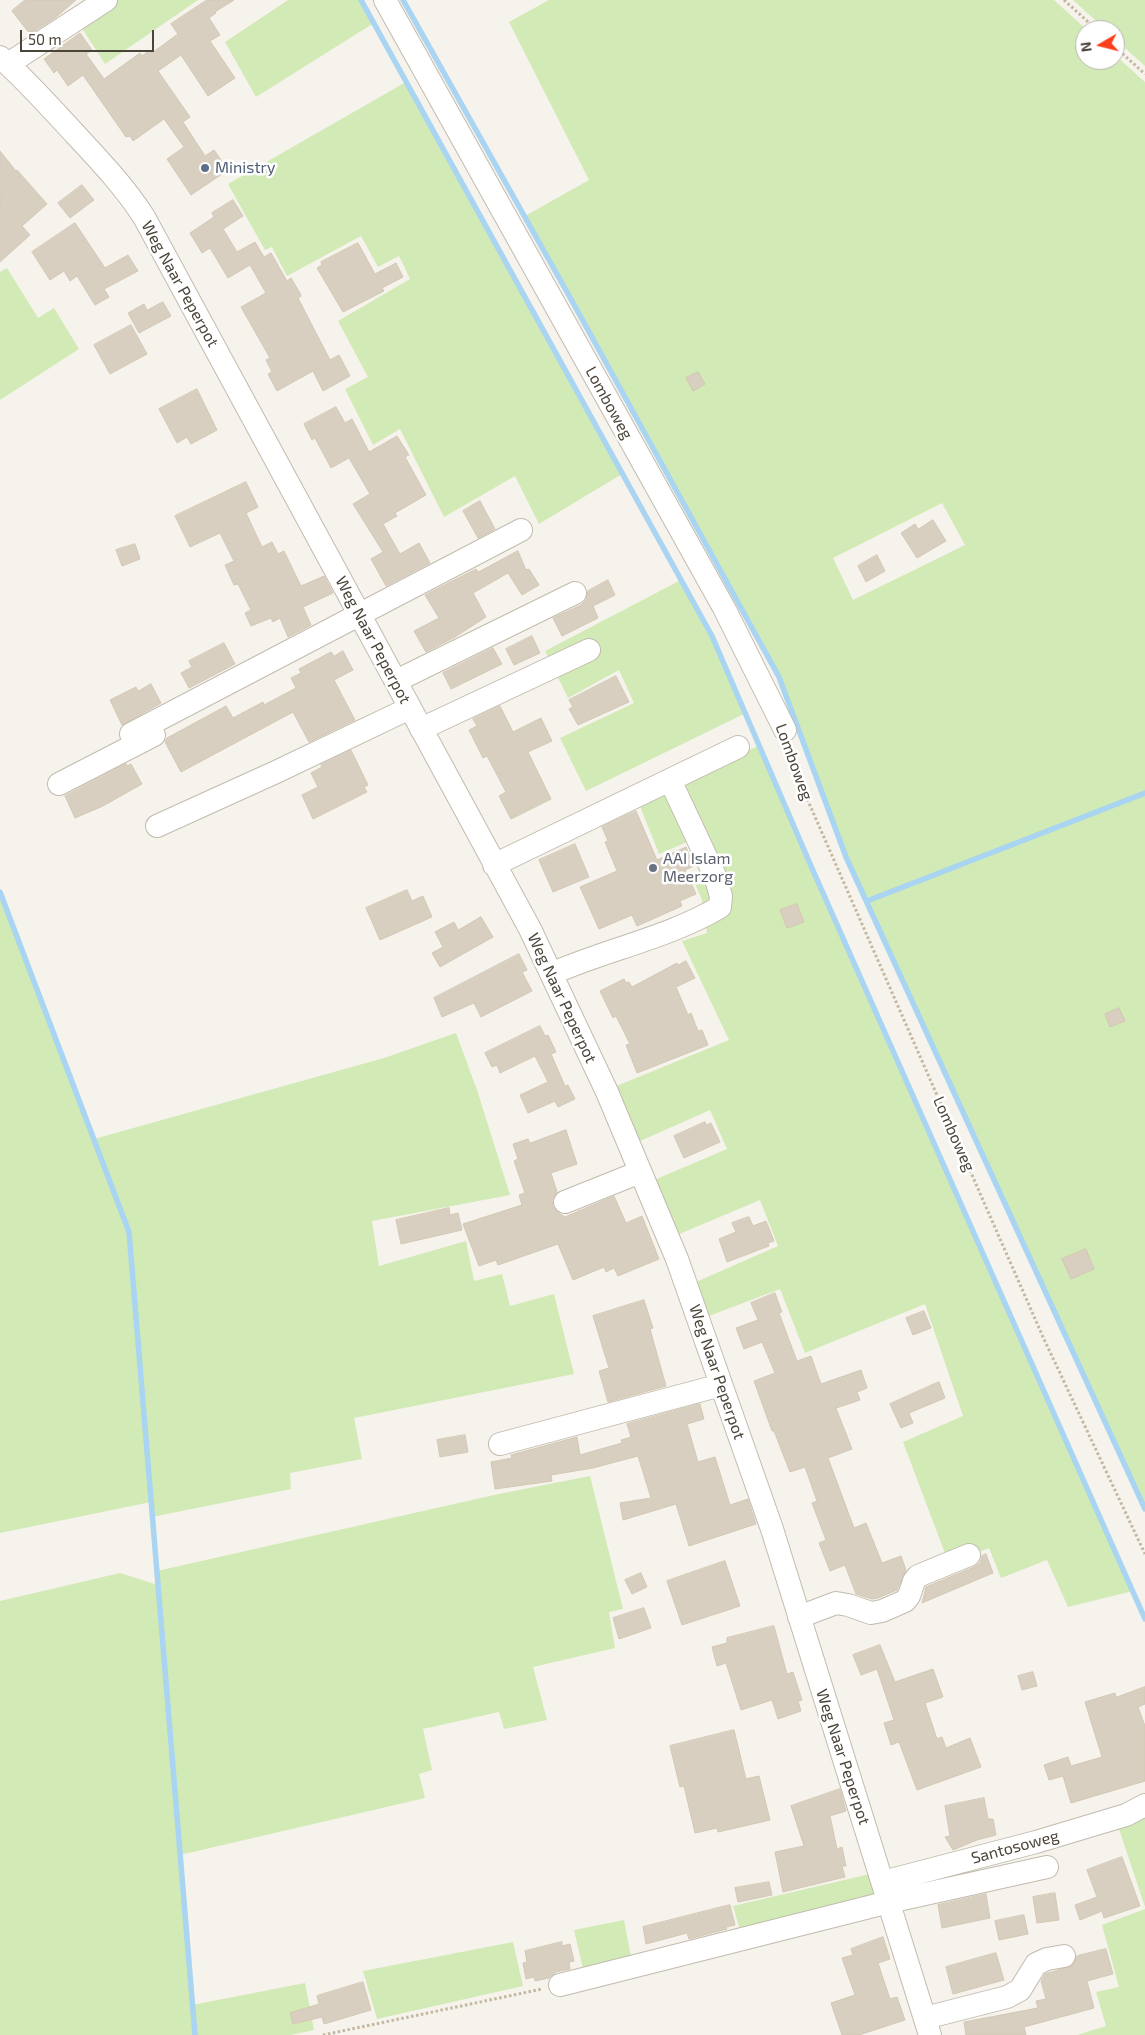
<!DOCTYPE html>
<html>
<head>
<meta charset="utf-8">
<style>
  body { margin:0 }
  #map { position:relative; width:1145px; height:2035px; overflow:hidden; background:#f6f3ec; font-family:"Exo 2",sans-serif }
  canvas { display:block }
  .north { position:absolute; left:1075px; top:20px; width:50px; height:50px; box-sizing:border-box; background:#fff; border:1px solid #b7b4b0; border-radius:50%; rotate:262deg; font-size:14px; font-weight:700; line-height:20px; text-align:center; color:#4b4439 }
  .north::after { content:''; display:block; margin:auto; width:18px; height:22px; background:#fc3f1d; clip-path:polygon(50% 0,100% 100%,50% 72%,0 100%) }
  .scale { position:absolute; left:20px; top:30px; width:134px; height:22px; box-sizing:border-box; border:2px solid #4b4439; border-top:0; padding-left:6px; font-size:15px; line-height:18px; white-space:nowrap; color:#4b4439; -webkit-text-stroke:4px #fff; paint-order:stroke }
</style>
</head>
<body>
<div id="map">
<canvas width="1145" height="2035"></canvas>
<div class="north">N</div>
<div class="scale">50 m</div>
</div>
<script>
const ctx = document.querySelector('canvas').getContext('2d');
ctx.lineJoin = 'round';
function fillPath(path, color) {
  ctx.fillStyle = color;
  ctx.fill(path, 'evenodd');
}
function trace(path, color, width, dash) {
  ctx.strokeStyle = color;
  ctx.lineWidth = width;
  ctx.lineCap = dash ? 'butt' : 'round';
  ctx.setLineDash(dash || []);
  ctx.stroke(path);
}
function drawText(font, color, halo, rows, align = 'center') {
  ctx.font = font + ' "Exo 2",sans-serif';
  ctx.lineWidth = 5;
  ctx.setLineDash([]);
  ctx.textBaseline = 'middle';
  ctx.strokeStyle = halo;
  ctx.fillStyle = color;
  for (const [text, x, y, turn = 0] of rows) {
    ctx.save();
    ctx.translate(x, y);
    ctx.rotate((+turn || 0) * Math.PI / 180);
    ctx.textAlign = isNaN(turn) ? turn : align;
    if (halo) ctx.strokeText(text, 0, 0);
    ctx.fillText(text, 0, 0);
    ctx.restore();
  }
}
const green = new Path2D(`
  M113 0H198L105 64 78 22Z
  M288 0H361L374 23 256 97 225 42Z
  M549 0H1054L1087 30H1085V60H1115V55L1145 82V1509L846 857 779 677 525 216 589 180 509 22ZM942 503 965 545 853 600 833 558Z
  M1073 0H1145V66L1115 39V30H1106Z
  M406 82 622 474 539 524 515 476 444 517 400 429 373 445 345 389 368 377 338 321 410 279 399 256 378 267 361 236 287 276 272 247 265 250 228 184Z
  M7 268 38 318 54 308 79 349 0 400V272Z
  M681 580 712 636 746 713 586 791 560 738 634 703 619 670 568 698 545 651Z
  M760 745 811 866 1133 1591 1068 1607 1047 1560 1001 1578 989 1548 949 1564 903 1442 963 1416 925 1304 805 1353 780 1289 709 1316 696 1282 778 1246 760 1200 677 1235 654 1180 727 1149 710 1110 638 1142 614 1087 729 1040 682 941 707 933 702 900 693 879 701 876 687 842 659 854 638 801Z
  M0 892 94 1139 384 1058 456 1033 477 1090 510 1195 372 1221 379 1266 466 1241 474 1281 502 1274 510 1306 554 1294 574 1374 354 1418 362 1459 290 1473 291 1489 152 1517 151 1502 0 1533Z
  M590 1476 623 1609 609 1612 615 1648 533 1667 547 1720 504 1729 499 1712 423 1729 432 1770 419 1774 425 1798 180 1855 192 2005 305 1983 314 2030 291 2035H0V1601L120 1573 158 1585 157 1571 494 1495Z
  M1145 1812V1907L1118 1826Z
  M870 1874 879 1902 742 1937 733 1906Z
  M1145 1909V2035H1077L1106 2026 1096 1992 1119 1987 1102 1925Z
  M624 1920 632 1962 584 1973 574 1930Z
  M513 1942 523 1986 377 2019 363 1971Z`);
const stream = new Path2D(`
  M361 0 712 636 811 866 1145 1619
  M403 0 572 301 779 677 846 857 1145 1509
  M0 892 129 1232 195 2035
  M867 901 1145 793`);
const building = new Path2D(`
  M25 0H76L55 18 30 34 12 11Z
  M207 0H234L215 12 216 13 209 18 220 35 210 41 235 78 208 96 181 55 158 71 190 117 183 122 205 156 214 150 228 170 191 195 167 159 184 147 164 119 133 141 130 136 126 137 83 75 68 86 57 70 54 73 44 59 80 33 92 50 86 54 104 79 140 53 142 56 150 50 152 53 178 34 171 24Z
  M0 151 16 171 17 170 47 204 22 226 30 235 0 262Z
  M82 185 94 200 70 218 58 203Z
  M233 200 243 216 223 229 237 252 255 242 264 257 271 253 287 281 291 278 300 293 301 296 298 298 330 360 339 355 350 376 323 391 313 371 277 391 268 374 272 372 266 360 270 358 241 307 266 293 250 265 228 278 210 248 202 253 190 233 214 217 212 213Z
  M75 223 105 268 128 255 138 271 104 289 109 297 95 305 77 276 70 281 64 271 50 280 32 252Z
  M358 243 375 274 396 263 403 277 382 288 384 291 343 312 317 268 322 265 321 262Z
  M163 302 171 316 139 333 128 313 144 304 147 310Z
  M131 325 147 354 110 374 94 345Z
  M698 372 705 384 693 391 686 378Z
  M197 389 217 430 191 444 187 437 177 443 159 409Z
  M336 407 345 423 352 419 369 452 397 436 409 455 405 457 426 495 395 513 397 516 383 524 400 554 419 543 430 563 386 586 371 559 383 552 353 504 370 494 349 458 331 468 315 438 312 440 304 424Z
  M246 482 258 507 246 513 262 547 272 542 278 554 284 551 301 586 324 576 333 593 303 607 311 625 288 637 280 618 273 622 271 618 251 626 245 613 251 610 238 584 234 585 225 565 234 561 220 533 190 547 175 516Z
  M480 501 495 529 478 538 463 511Z
  M933 520 946 541 917 558 901 533 915 524 918 529Z
  M135 544 140 559 122 566 116 550Z
  M518 551 526 570 529 569 539 585 522 595 508 573 473 593 486 617 455 637 426 652 414 631 439 618 425 595 476 569 478 572Z
  M877 555 885 571 866 582 858 566Z
  M608 580 615 595 593 606 598 618 562 636 553 618 581 605 586 600 588 591Z
  M532 636 540 653 514 665 506 649Z
  M224 643 235 664 189 688 181 673 192 667 189 661Z
  M493 648 502 664 451 689 443 673Z
  M343 651 353 670 334 680 355 720 309 742 293 712 181 772 165 742 167 738 226 706 233 718 263 702 264 705 296 688 291 678 301 673 299 669 331 652 334 656Z
  M616 676 629 702 578 725 569 709 573 707 569 700Z
  M151 684 161 703 122 725 110 700 136 687 138 691Z
  M500 706 513 732 541 718 552 741 528 752 551 799 511 819 499 796 506 792 487 756 483 758 469 730 477 726 473 719Z
  M351 750 368 785 364 787 367 792 313 819 302 795 318 787 311 773 322 767 321 765Z
  M126 764 127 766 131 764 142 784 103 806 75 818 65 796Z
  M636 811 657 860 686 847 694 866 685 870 696 894 680 901 682 906 637 926 632 915 599 929 580 887 617 871 605 842 608 841 602 827Z
  M575 844 589 877 553 892 539 860Z
  M407 890 412 901 423 896 432 917 380 940 366 908Z
  M797 904 804 922 787 928 780 910Z
  M481 917 493 937 440 967 432 953 443 947 435 932 454 922 458 930Z
  M519 954 527 970 522 972 532 991 481 1017 474 1003 442 1017 434 998Z
  M686 961 695 978 676 987 688 1015 691 1013 698 1031 702 1030 708 1045 637 1073 626 1045 630 1044 616 1016 613 1018 600 991 624 979 626 983 629 982 632 987 677 963 678 965Z
  M1119 1008 1125 1021 1110 1027 1105 1014Z
  M540 1026 545 1036 548 1035 556 1052 551 1054 565 1086 568 1085 575 1099 558 1107 555 1101 528 1113 520 1095 548 1082 535 1056 500 1073 497 1065 492 1067 485 1053Z
  M705 1122 706 1125 711 1123 720 1142 684 1158 674 1136Z
  M566 1130 577 1164 551 1173 557 1192 552 1200 553 1207 557 1212 565 1217 614 1196 626 1223 642 1216 659 1259 618 1276 614 1268 606 1272 604 1267 573 1280 558 1244 498 1265 496 1260 479 1266 463 1224 522 1205 519 1195 525 1193 514 1161 518 1159 513 1144 528 1139 530 1143Z
  M449 1208 450 1215 458 1213 462 1230 401 1244 396 1220Z
  M749 1217 753 1226 766 1221 774 1241 768 1243 769 1246 727 1262 719 1239 736 1232 732 1223Z
  M1086 1249 1094 1269 1071 1279 1062 1259Z
  M775 1293 782 1312 779 1313 797 1361 811 1356 821 1384 861 1370 867 1388 857 1392 860 1400 836 1408 852 1449 828 1458 854 1528 866 1523 882 1563 901 1556 906 1570 897 1590 878 1598 872 1599 856 1594 845 1565 830 1571 819 1543 826 1540 812 1503 817 1501 805 1467 790 1472 774 1431H772L754 1381 775 1373 762 1342 744 1349 736 1328 758 1320 751 1303Z
  M644 1300 653 1328 650 1329 666 1386 608 1402 599 1371 609 1368 593 1316Z
  M924 1311 931 1328 913 1335 906 1318Z
  M939 1382 945 1398 909 1413 913 1423 901 1428 890 1404Z
  M700 1404 704 1419 687 1424 698 1462 715 1457 730 1505 748 1499 756 1524 689 1546 676 1504 623 1520 620 1503 651 1498 638 1456 593 1468 551 1475 552 1481 495 1489 491 1462 512 1458 511 1455 577 1437 580 1455 622 1443 621 1440 631 1437 627 1424Z
  M465 1435 468 1452 440 1457 437 1440Z
  M986 1554 993 1573 922 1603 926 1587 974 1567 980 1563 982 1556Z
  M725 1561 740 1606 682 1625 667 1581Z
  M641 1573 647 1587 632 1594 625 1580Z
  M644 1608 651 1628 619 1639 613 1618Z
  M774 1626 787 1674 793 1672 802 1700 798 1701 801 1711 778 1719 772 1700 741 1710 726 1663 717 1666 712 1647 727 1643V1638Z
  M880 1645 895 1682 933 1669 943 1697 925 1703 937 1739 942 1737 946 1748 970 1738 981 1767 917 1790 899 1742 891 1745 884 1723 894 1720 877 1669 861 1675 853 1655Z
  M1033 1672 1037 1686 1022 1690 1018 1676Z
  M1145 1687V1704L1138 1707 1145 1726V1781L1071 1803 1063 1776 1049 1780 1044 1765 1068 1757 1071 1766 1102 1757 1085 1702 1115 1693 1116 1697Z
  M734 1730 746 1779 759 1776 770 1820 718 1832 717 1828 695 1833 684 1786 680 1787 670 1746Z
  M840 1789 846 1811 830 1816 837 1849 842 1847 846 1866H842L845 1877 783 1892 775 1852 804 1846 791 1806Z
  M984 1798 988 1819H993L996 1835 977 1840 953 1850 945 1837 950 1836 945 1806Z
  M1122 1857 1140 1906 1104 1918 1102 1911 1080 1920 1075 1905 1097 1897 1087 1870Z
  M769 1882 772 1895 738 1902 735 1888Z
  M1055 1893 1059 1920 1037 1923 1033 1897Z
  M986 1894 990 1918 942 1928 938 1905Z
  M730 1905 735 1925 726 1927 727 1929 689 1939 687 1933 646 1944 643 1927Z
  M1024 1915 1028 1934 999 1940 995 1921Z
  M883 1937 890 1959 878 1963 890 1999 897 1997 905 2020 859 2035H842L831 2003 855 1995 842 1958 853 1955 851 1949Z
  M562 1942V1946L570 1944 574 1961 569 1962 570 1969 556 1972 549 1978 535 1981 534 1977 526 1979 523 1963 527 1962 525 1951Z
  M1106 1949 1113 1974 1087 1981 1094 2008 1024 2027 1026 2035H966L964 2022 1038 2008 1036 2001 1046 1999 1041 1981 1045 1974 1072 1966 1077 1956Z
  M996 1953 1004 1980 953 1994 946 1967Z
  M363 1982 371 2010 324 2024 322 2017 293 2024 290 2013 319 2004 317 1996Z`);
const path = new Path2D(`
  M1064 0 1097 30
  M1115 47 1145 74
  M790 747 805 794 1043 1337 1145 1554
  M323 2035 542 1989`);
const minor = new Path2D(`
  M385 0 724 608 785 730
  M0 57C27 81 51 108 75 134 100 161 124 186 144 217L530 929 607 1092 677 1259 772 1529 930 2035
  M8 64 106 0
  M396 681 575 593
  M421 729 589 650
  M131 734 521 530
  M59 784 154 735
  M157 826 276 772 410 708
  M494 865 738 747
  M551 974C605 950 670 937 720 907L721 896 715 876 670 780
  M565 1202 640 1172
  M500 1444 721 1385
  M799 1617 836 1603 848 1605 871 1613 882 1611 905 1601 909 1596 914 1581 918 1576 969 1555
  M883 1882 1036 1842 1126 1815 1145 1805
  M560 1985 889 1902 1047 1867
  M925 2018 1007 1997 1020 1990 1036 1964 1047 1959 1064 1956`);
const markers = [
  [205,168,5,"#5c6f8a"],
  [653,868,5,"#6b7280"]
];
const serviceNames = [
  ["Ministry",215,168]
];
const streetNames = [
  ["Weg Naar Peperpot",180,284,61],
  ["Lomboweg",609,403,61],
  ["Weg Naar Peperpot",373,640,62],
  ["Lomboweg",794,762,70],
  ["Weg Naar Peperpot",562,998,65],
  ["Lomboweg",954,1134,66],
  ["Weg Naar Peperpot",717,1372,71],
  ["Weg Naar Peperpot",843,1757,72],
  ["Santosoweg",1015,1847,-15]
];
const worshipNames = [
  ["AAI Islam",663,859],
  ["Meerzorg",663,877]
];
fillPath(green, '#d2eab5');
trace(stream, '#a9d4f2', 5.5);
fillPath(building, '#d8cfc1');
trace(building, '#d3c7b4', 1);
trace(minor, '#c2bbae', 24);
trace(path, '#c4b79f', 3, [2.5, 2.5]);
trace(minor, '#fff', 22);
for (const [x, y, r, color] of markers) {
  const dot = new Path2D();
  dot.arc(x, y, r, 0, 2 * Math.PI);
  ctx.fillStyle = color;
  ctx.fill(dot);
  trace(dot, '#fff', 2);
}
drawText('16px', '#4e5e75', '#fff', serviceNames, 'left');
drawText('16px', '#4b4439', '#fff', streetNames);
drawText('16px', '#5b616d', '#fff', worshipNames, 'left');
</script>
</body>
</html>
